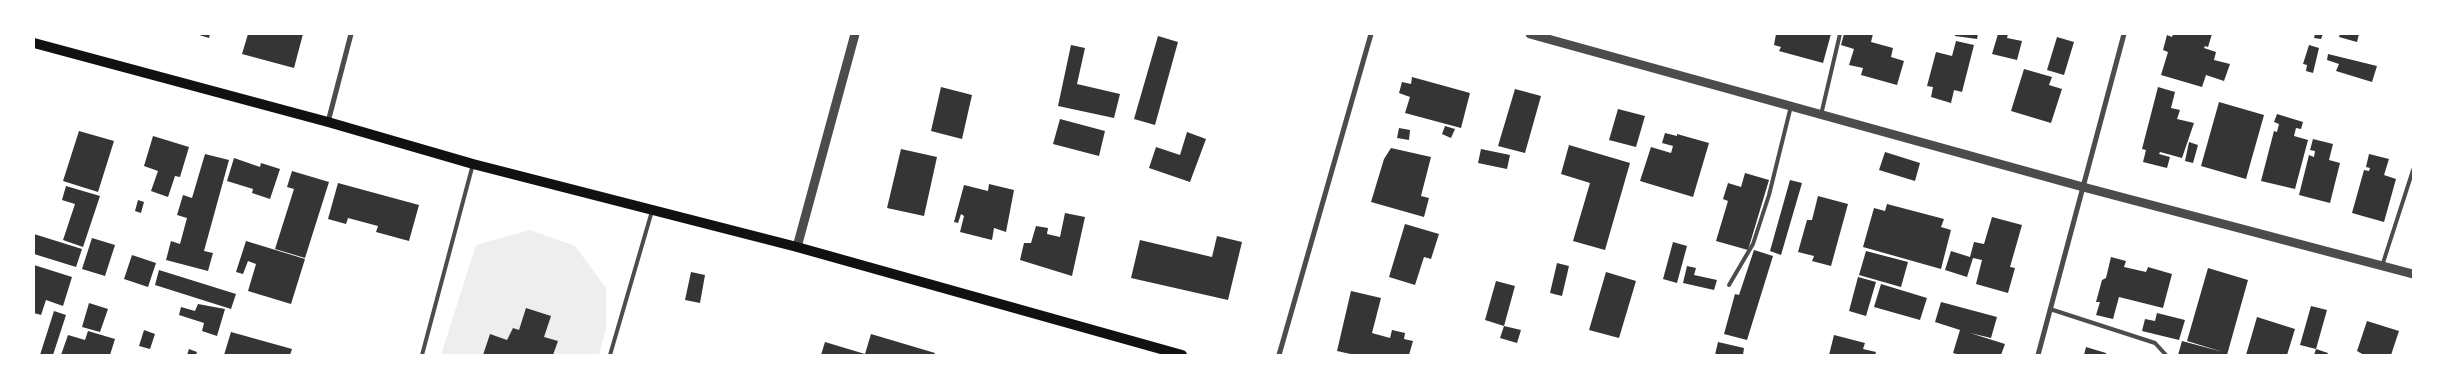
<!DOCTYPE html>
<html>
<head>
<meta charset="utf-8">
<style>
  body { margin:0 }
  #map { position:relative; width:2447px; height:389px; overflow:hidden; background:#fff; font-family:"PT Sans",sans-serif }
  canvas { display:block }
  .frame { position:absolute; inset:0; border:35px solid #fff; pointer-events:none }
</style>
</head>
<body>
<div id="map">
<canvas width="2447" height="389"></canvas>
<div class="frame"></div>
</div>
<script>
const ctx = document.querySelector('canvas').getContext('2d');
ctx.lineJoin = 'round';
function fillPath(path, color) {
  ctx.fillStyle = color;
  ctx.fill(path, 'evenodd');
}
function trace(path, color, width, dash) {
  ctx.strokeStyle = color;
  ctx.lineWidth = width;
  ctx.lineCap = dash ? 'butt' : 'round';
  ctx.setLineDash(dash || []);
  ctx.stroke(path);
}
const green = new Path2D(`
  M530 230 575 246 606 288V328L599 355H441L476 245Z`);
const building = new Path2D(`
  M196 34H210L209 38Z
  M248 34H303L294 68 242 54Z
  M1776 34H1831L1823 63 1779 51 1781 47 1774 45Z
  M1844 34H1873L1871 42 1893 48 1891 57 1904 61 1897 85 1861 75 1863 68 1849 65 1854 49 1841 45Z
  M1955 34H1978L1977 39 1955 36Z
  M1998 34H2008L2007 38 2022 41 2017 60 1992 54Z
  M2173 34H2212L2208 47 2205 46 2204 48 2216 52 2214 60 2230 64 2224 81 2206 75 2202 87 2161 75 2168 52 2163 50 2167 35 2172 37Z
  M2315 34H2323L2321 39 2314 38Z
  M2340 34H2359L2357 42 2339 37Z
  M1158 36 1178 42 1155 125 1134 119Z
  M2057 37 2074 42 2064 75 2047 70Z
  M1956 41 1974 45 1962 92 1954 90 1951 103 1931 97 1933 87 1927 86 1936 52 1952 56Z
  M1071 45 1085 48 1077 84 1120 94 1114 118 1058 106Z
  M2309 45 2319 48 2313 73 2306 71 2307 65 2303 64Z
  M2328 54 2377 66 2372 82 2336 71 2339 64 2327 60Z
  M2024 69 2052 77 2049 85 2062 89 2051 123 2011 111Z
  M1412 77 1470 93 1461 128 1405 113 1410 97 1399 93 1402 82 1411 84Z
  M941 87 972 95 962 139 931 131Z
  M2158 87 2175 92 2171 108 2180 110 2177 119 2194 123 2182 158 2160 152 2159 154 2170 157 2167 168 2143 162 2146 150 2142 149Z
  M1515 89 1541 96 1525 153 1498 146Z
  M2219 102 2264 115 2246 179 2201 166Z
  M1618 109 1645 116 1636 147 1609 140Z
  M2277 114 2303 122 2301 129 2296 128 2294 136 2308 140 2295 189 2261 181 2274 131 2277 132 2279 124 2274 122Z
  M1060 119 1105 131 1099 156 1053 144Z
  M1445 126 1455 129 1451 138 1442 134Z
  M1399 128 1410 130 1409 140 1397 138Z
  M79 131 114 141 98 192 63 181Z
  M1187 132 1206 139 1190 182 1149 168 1156 147 1180 155Z
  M1665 133 1677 136V134L1709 143 1693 197 1640 181 1651 147 1671 153 1673 146 1662 143Z
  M153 136 189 147 180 177 175 176 168 197 151 191 158 171 144 166Z
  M2313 139 2333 144 2329 160 2340 163 2330 203 2299 195 2309 155 2314 157 2315 151 2310 150Z
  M2189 142 2198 145 2193 163 2185 161Z
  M1569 145 1630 163 1605 250 1573 241 1590 183 1561 174Z
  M1391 148 1431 157 1421 196 1429 198 1424 217 1371 202 1384 159Z
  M901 149 937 157 924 216 887 208Z
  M1481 149 1510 155 1507 169 1478 163Z
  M1885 152 1920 163 1915 181 1879 170Z
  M205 154 229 160 204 251 213 253 208 271 166 260 171 241 180 244 187 218 177 215 183 195 192 198Z
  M2369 154 2389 159 2384 175 2396 179 2384 222 2352 213 2364 170 2369 171 2370 168 2366 167Z
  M234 158 260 167 261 163 280 169 270 199 252 193 253 189 227 181Z
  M292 171 329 182 305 258 275 249 294 189 287 187Z
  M1745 173 1769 180 1748 250 1716 241 1728 201 1723 199 1728 183 1741 187Z
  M1790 180 1802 183 1781 255 1770 251Z
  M338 183 419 205 409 241 376 232 378 226 348 218 346 224 328 219Z
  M989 184 1014 190 1006 232 994 228 992 240 960 232 964 216 961 214 958 223 954 222 964 185 988 191Z
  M66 186 100 196 83 247 63 240 75 204 62 200Z
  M1818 196 1848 204 1831 266 1812 261 1814 256 1798 252 1807 220H1812Z
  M138 200 144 202 141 213 135 211Z
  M1887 204 1944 219 1941 227 1951 230 1941 269 1863 247 1874 208 1885 211Z
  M1065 213 1085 217 1072 276 1020 260 1024 243H1031L1036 226 1048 228 1047 234 1060 237Z
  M1992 217 2022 225 2010 267 2015 268 2008 293 1976 284 1982 260 1973 258 1967 277 1945 270 1951 251 1970 257 1974 242 1984 244Z
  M1405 224 1439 234 1431 259 1424 257 1415 285 1389 277Z
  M34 234 82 249 76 267 34 254Z
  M1217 236 1242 242 1228 300 1131 278 1140 240 1212 257Z
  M92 238 115 245 105 276 82 269Z
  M246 241 305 259 291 304 248 291 256 264 248 261 243 274 236 272Z
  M1673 242 1687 246 1677 283 1663 279Z
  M1754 250 1773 256 1747 340 1724 334 1735 294 1739 295Z
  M1866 251 1908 262 1901 287 1859 275Z
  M132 255 156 263 148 287 124 279Z
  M2111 257 2126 261 2124 267 2146 272 2148 267 2172 274 2163 308 2119 297 2113 319 2096 315 2100 302H2096L2102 280 2106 278Z
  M1557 263 1569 266 1562 296 1550 293Z
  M34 265 72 277 63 306 46 300 41 315 34 313Z
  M1687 266 1696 268 1694 275 1717 280 1714 290 1683 283Z
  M2208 268 2248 280 2227 355H2178L2182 341 2223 352 2187 341Z
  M159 270 236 294 231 309 155 285Z
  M691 272 705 275 700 303 685 300Z
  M1606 272 1636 281 1619 338 1589 330Z
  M1858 277 1876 282 1866 316 1849 311Z
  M1496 281 1515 286 1504 326 1485 320Z
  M1881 284 1927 298 1920 320 1874 307Z
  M1351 291 1381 298 1372 333 1390 338 1392 330 1405 333 1404 339 1413 341 1409 355H1355L1337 351Z
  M1941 302 1997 317 1991 338 1970 333 2005 344 2001 355H1960L1953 353 1960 330 1935 322Z
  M89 303 108 309 100 332 82 327Z
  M198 304 225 309 217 336 202 331 204 323 179 315 181 307 195 311Z
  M2311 306 2327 310 2316 349 2300 345Z
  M526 308 551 316 544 337 558 341 553 355H483L490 334 507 340 513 328 519 330Z
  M54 311 66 315 53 355H40Z
  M2157 313 2185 320 2179 340 2142 331 2145 319 2155 321Z
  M2257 317 2295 329 2287 355H2246Z
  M2367 321 2399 331 2391 355H2364L2357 351Z
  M1504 326 1521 330 1517 343 1500 338Z
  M144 330 155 334 150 349 139 346Z
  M88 331 115 339 110 355H61L68 335 85 340Z
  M231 332 292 349 290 355H224Z
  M871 334 935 353 934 355H821L825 342 865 354Z
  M1834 335 1865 343 1863 349 1876 352 1875 355H1829Z
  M1718 342 1744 348 1743 355H1715Z
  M2086 347 2106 353V355H2084Z
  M189 349 197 352 196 355H187Z
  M2316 349 2328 353 2327 355H2314Z`);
const service = new Path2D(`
  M1821 115 1840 34
  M2382 266 2413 170
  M1729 285 1753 244 1769 195 1791 106
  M2050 309 2155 343 2166 355
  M422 355 473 164
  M610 355 652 211`);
const minor = new Path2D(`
  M328 122 351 34
  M1279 355 1371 34
  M2038 355 2124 34`);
const tertiary = new Path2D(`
  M1530 34 2083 187 2413 274
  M797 247 855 34`);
const secondary = new Path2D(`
  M34 43 328 122 473 164 797 247 1182 355`);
fillPath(green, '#eee');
fillPath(building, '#353535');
trace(service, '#4c4c4c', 4);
trace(minor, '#4c4c4c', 5);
trace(tertiary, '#4c4c4c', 9);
trace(secondary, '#111', 10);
</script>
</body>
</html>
